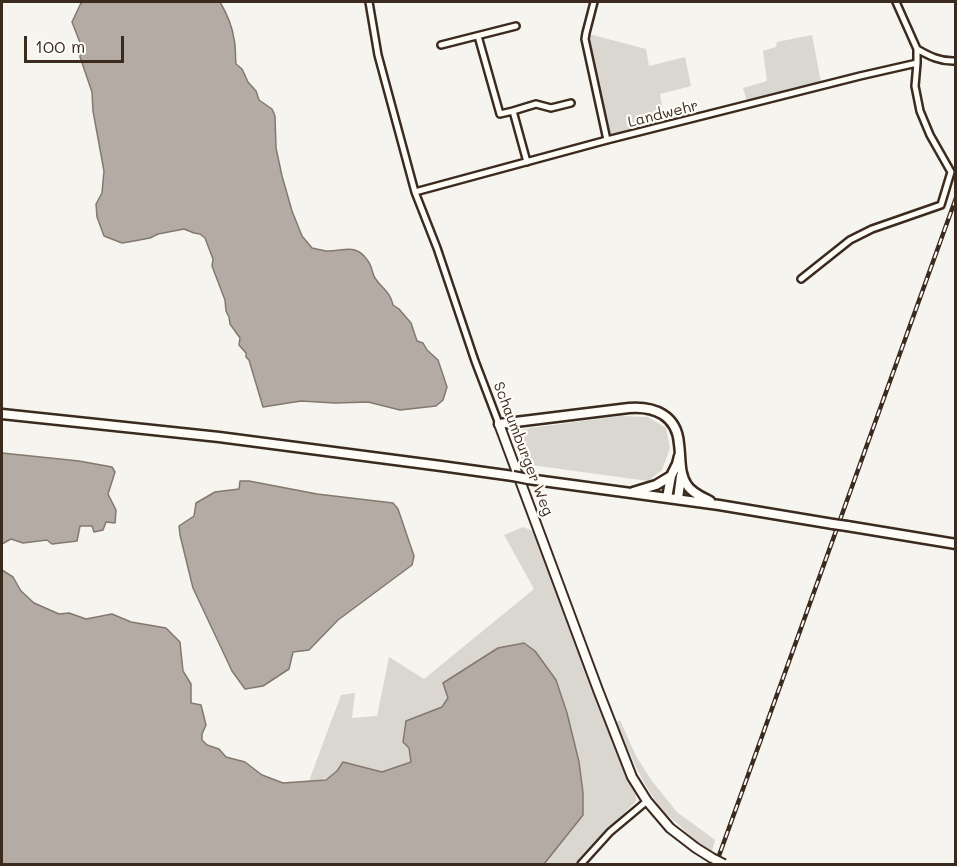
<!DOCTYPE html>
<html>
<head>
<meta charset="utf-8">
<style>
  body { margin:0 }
  #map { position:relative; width:957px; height:866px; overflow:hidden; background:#f5f4ee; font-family:Mali,sans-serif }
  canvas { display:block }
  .frame { position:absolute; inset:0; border:3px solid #3b2a1e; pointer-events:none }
  .scale { position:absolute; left:24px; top:36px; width:100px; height:27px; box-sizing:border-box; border:3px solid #3b2a1e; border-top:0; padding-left:8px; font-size:18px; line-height:21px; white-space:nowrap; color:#3b2a1e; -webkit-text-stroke:4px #fdfcf7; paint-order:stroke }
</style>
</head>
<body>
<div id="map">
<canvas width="957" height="866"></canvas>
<div class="frame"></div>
<div class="scale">100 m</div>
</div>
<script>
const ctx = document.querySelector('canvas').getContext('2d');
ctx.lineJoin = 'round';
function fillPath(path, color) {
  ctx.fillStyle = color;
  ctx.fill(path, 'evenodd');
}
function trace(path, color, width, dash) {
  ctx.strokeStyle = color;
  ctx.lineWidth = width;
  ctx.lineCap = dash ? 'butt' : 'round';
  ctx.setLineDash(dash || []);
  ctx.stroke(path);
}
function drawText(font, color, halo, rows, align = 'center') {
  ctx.font = font + ' Mali,sans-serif';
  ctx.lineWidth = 4.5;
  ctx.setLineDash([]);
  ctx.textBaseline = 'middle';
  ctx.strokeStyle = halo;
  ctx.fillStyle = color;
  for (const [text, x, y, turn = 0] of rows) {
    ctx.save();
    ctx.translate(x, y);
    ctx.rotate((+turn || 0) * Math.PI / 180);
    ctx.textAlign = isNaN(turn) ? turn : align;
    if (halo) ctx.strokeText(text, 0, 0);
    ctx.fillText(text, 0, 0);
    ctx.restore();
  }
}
const green = new Path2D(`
  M589 34 646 49 649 66 685 57 691 86 660 94 665 123 612 136 608 133 589 42Z
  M812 35 821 82 747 101 743 88 767 81 763 51 776 47 777 42Z
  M621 416 648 417 666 428 670 448 662 470 648 481 524 464 517 448 520 431 530 428Z
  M523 527 533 531 619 759 636 795V801L574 864H544L583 815V793L579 762 567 713 523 643 498 648 443 684 448 698 442 707 406 721 411 762 382 773 343 762C334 778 327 780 309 781L341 695 355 693 352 718 377 716 389 657 424 679 534 589 504 535Z
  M620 720 636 756 652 781 677 812 715 840 712 851C699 844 689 835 679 825 673 820 667 815 662 809 641 784 629 752 617 722Z`);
const water = new Path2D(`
  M85 2H220C227 14 232 25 234 39 236 47 235 56 236 64L242 69 248 82 256 91 259 100 272 109 275 116 276 148 282 176 292 211 302 236 312 248C316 249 321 250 326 251 343 252 356 242 368 261 372 266 372 273 375 278 382 289 390 291 393 305L399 309 411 323 417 341 423 343 427 350 438 360 447 387 443 400 436 406 400 410 368 402 335 403 301 401 263 407 249 360 246 357V353L239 345 240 338 230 324 229 317 226 311 225 300 212 266 213 259 205 238 200 234 194 233 184 229 158 234 150 238 134 241 122 243 104 236 97 217 96 204 102 193 104 171 93 111 92 92 80 57 81 45 72 22 81 3Z
  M2 453 79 461 112 467 115 472 108 494 116 510 115 523 106 522 103 530 94 532 92 526H80L77 541 52 544 47 540 23 543 11 539 2 544Z
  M240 481H249L317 494 393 503 398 509 414 556 412 565 338 620 309 650 293 652 289 669 263 686 245 689 232 671 193 588 180 535 179 526 194 516 196 503 215 492 239 489Z
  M2 570 13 577 21 591 34 603 59 614 69 613 86 619 112 614 131 622 166 628 180 642 183 671 191 684V703L201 705 206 725 202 734V740L207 745 219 749 226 757 245 762 262 775 283 783 326 780 337 771 343 762 382 772 411 762 409 748 403 742 406 721 442 707 448 698 443 683 498 648 524 643 535 651 556 680 567 713 579 762 583 793V815L544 864H2Z`);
const street = new Path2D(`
  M369 2 378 55 415 192 437 248 475 361 499 424
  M594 2 586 33 585 39 607 140
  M478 36 500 114 513 111 527 162
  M441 45 516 26
  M917 49C929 56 941 62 956 61
  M513 111 536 104 551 108 571 103
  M415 192 607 140 860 76 917 63
  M801 279 850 240 872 229 941 205 951 172 930 135 920 111 915 86 917 63V49L896 2
  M581 864 610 832 647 801`);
const secondary = new Path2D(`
  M499 424 598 690 632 777 647 801 670 828 696 848 712 858`);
const primary = new Path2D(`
  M2 414 219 437 441 466 513 476
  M499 424 629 408C654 406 677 415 679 444 681 457 679 474 687 485 692 493 702 497 710 501
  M528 479 719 505 833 524
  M633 492 656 485 671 476
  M667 498 671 476 677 464 679 456
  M678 499 681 476
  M847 526 956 544`);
const rail = new Path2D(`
  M716 864 956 198`);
const secondaryBridge = new Path2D(`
  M712 858 724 864`);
const primaryBridge = new Path2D(`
  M513 476 528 479
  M833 524 847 526`);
const streetNames = [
  ["Landwehr",663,114,-14],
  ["Schaumburger Weg",523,449,69]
];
fillPath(green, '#dad6d0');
fillPath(water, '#b4aca4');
trace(water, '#84786e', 1.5);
trace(street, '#3b2a1e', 10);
trace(secondary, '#3b2a1e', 12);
trace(primary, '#3b2a1e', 13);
trace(street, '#fdfcf7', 5);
trace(secondary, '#fdfcf7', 8);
trace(primary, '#fdfcf7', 8);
trace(rail, '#3b2a1e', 4.5);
trace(rail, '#fdfcf7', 2, [7]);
trace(secondaryBridge, '#3b2a1e', 12, []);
trace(primaryBridge, '#3b2a1e', 13, []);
trace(secondaryBridge, '#fdfcf7', 8);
trace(primaryBridge, '#fdfcf7', 8);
drawText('15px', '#3b2a1e', '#fdfcf7', streetNames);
</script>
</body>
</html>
